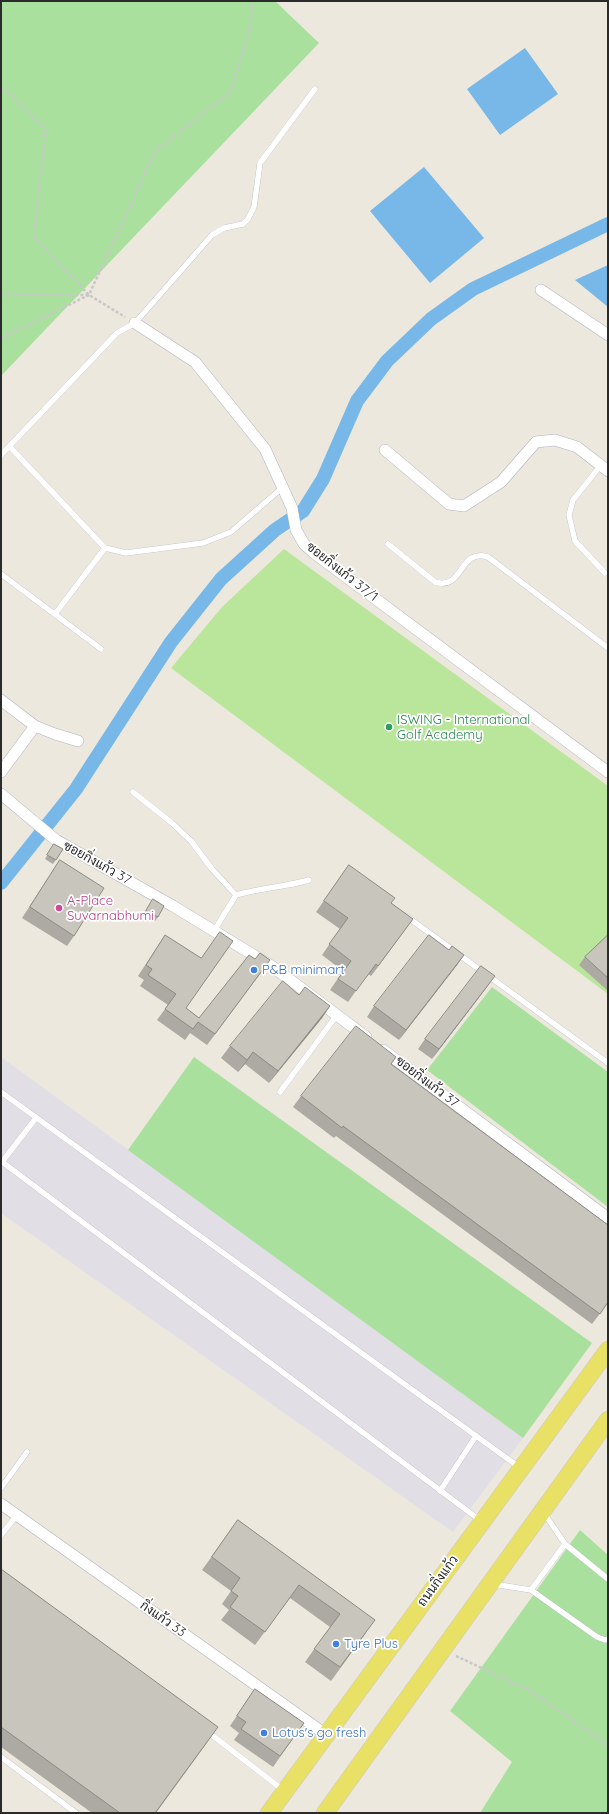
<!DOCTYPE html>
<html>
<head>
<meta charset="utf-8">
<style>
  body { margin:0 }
  #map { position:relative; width:609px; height:1814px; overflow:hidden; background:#ece8de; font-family:Quicksand,sans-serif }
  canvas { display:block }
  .frame { position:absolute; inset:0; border:2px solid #2b2b2b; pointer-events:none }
</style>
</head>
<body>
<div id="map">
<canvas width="609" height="1814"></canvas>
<div class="frame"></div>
</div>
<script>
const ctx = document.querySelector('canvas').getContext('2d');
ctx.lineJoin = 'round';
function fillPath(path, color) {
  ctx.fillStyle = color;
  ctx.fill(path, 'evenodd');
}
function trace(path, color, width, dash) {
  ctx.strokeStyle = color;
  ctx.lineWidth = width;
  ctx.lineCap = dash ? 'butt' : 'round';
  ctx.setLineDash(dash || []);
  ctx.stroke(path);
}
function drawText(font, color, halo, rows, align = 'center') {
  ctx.font = font + ' Quicksand,Sarabun,sans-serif';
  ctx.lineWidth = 3.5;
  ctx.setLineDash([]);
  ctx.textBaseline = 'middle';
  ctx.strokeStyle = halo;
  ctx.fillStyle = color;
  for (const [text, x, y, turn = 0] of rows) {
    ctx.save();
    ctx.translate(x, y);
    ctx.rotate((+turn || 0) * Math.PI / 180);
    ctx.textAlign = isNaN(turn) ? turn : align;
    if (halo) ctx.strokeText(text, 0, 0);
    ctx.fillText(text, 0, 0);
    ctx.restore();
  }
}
const industrial = new Path2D(`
  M1 1057 523 1438 453 1532 1 1213Z`);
const green = new Path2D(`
  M1 1H275L319 43 1 376Z
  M492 987 608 1072V1207L427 1070Z
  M194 1057 592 1343 523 1438 128 1150Z
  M580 1530 608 1555V1813H480L512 1762 450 1711Z`);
const pitch = new Path2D(`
  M284 549 608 786V994L171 668 222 607Z`);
const water = new Path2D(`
  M525 48 558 94 500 135 467 89Z
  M424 167 484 238 430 283 370 211Z
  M608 265V307L575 280Z`);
const canal = new Path2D(`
  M1 883 76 789 171 642 221 579 275 530 303 511 323 479 357 401 387 361 431 319 473 289 608 224`);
const path = new Path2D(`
  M1 89 10 94 46 130 34 237 89 295
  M1 292 8 295H89L125 317
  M1 338 89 295 156 150 230 93 250 29 252 1
  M456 1656 529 1690 608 1745`);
const lane = new Path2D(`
  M10 447 105 548 126 553 203 543 231 532 282 488
  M1 455 117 333 135 323 212 235 224 228 243 224 248 219 254 207 260 163 315 89
  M601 465 573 500 569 515 575 541 605 573
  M388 544 435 582C464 591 458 548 488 557L608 648
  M1 574 101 649
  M55 614 105 548
  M133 792 172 823 191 841 212 869 236 895
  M406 916 608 1063
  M214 931 236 895C260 888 285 887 309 880
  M1 1092 519 1467
  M280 1092 337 1015
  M1 1161 481 1521
  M2 1162 36 1118
  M1 1488 27 1452
  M440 1491 476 1436
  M1 1535 17 1515
  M565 1544 608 1579
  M493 1584 531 1590 565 1544 544 1513
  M531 1590 597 1637 605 1640 608 1639
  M208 1732 283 1790
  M1 1757 76 1813`);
const street = new Path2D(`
  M541 290 608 335
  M135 323 195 362 265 449 292 508 296 530 304 544 314 553 608 772
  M385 450 449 504 464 506 501 482 536 442 555 440 577 447 608 471
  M1 700 35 726 55 734 78 741
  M1 772 35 726
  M1 794 56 840 173 906 273 967 366 1037
  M383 1050 608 1218
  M1 1504 325 1734`);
const primary = new Path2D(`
  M269 1813 608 1350
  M325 1813 608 1420`);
const wall = new Path2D(`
  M54 844 63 849 53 864 45 859Z
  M60 860 74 936 67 946 22 918Z
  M349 865 391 903 413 919 371 976 368 974 348 1002 330 990 343 971 322 955 340 929 316 912Z
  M151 903 158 917 155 921 144 914Z
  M165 935 186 1008 199 1018 262 971 207 1045 190 1033 185 1040 157 1020 168 1005 140 986 144 980 138 976Z
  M608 935V991L579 965 585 957Z
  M449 950 464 955 457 965 399 1040 367 1017 374 1006Z
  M487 987 432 1059 418 1049 425 1039Z
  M299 995 330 1006 322 1018 269 1083 245 1064 238 1072 221 1058 230 1046Z
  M396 1057 391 1064 608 1225V1303L592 1324 336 1136 334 1138 293 1107 301 1096Z
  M238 1520 366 1633 331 1681 305 1662 330 1627 290 1598 255 1645 221 1620 229 1610 222 1604 231 1591 202 1570Z
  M1 1569 209 1740 156 1813H92L1 1747Z
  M255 1689 304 1723 273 1767 234 1740 239 1733 230 1726Z`);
const shadedWall = new Path2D(`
  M413 919 405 930 371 976 378 966Z
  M464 955 457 965 399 1040 406 1030Z
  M270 960 262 971 207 1045 215 1034Z
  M495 976 487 987 432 1059 439 1049Z
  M330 1006 322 1018 269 1083 278 1071Z
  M253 1052 245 1064 238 1072Z`);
const building = new Path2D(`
  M54 844 63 849 56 860 47 855Z
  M60 860 104 888 74 936 30 907Z
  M349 865 395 898 391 903 413 919 378 966 376 964 356 991 338 979 351 961 329 944 348 918 324 901Z
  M153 899 164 906 158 917 146 911Z
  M220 932 233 941 186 1008 199 1018 249 955 255 959 260 953 270 960 215 1034 198 1022 193 1029 165 1009 176 994 148 975 152 969 146 965 165 935 201 958Z
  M429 935 449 950 452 946 464 955 406 1030 374 1006Z
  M608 935V978L585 957Z
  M481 966 495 976 439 1049 425 1039Z
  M283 981 299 995 305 987 330 1006 278 1071 253 1052 247 1060 230 1046Z
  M356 1026 396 1057 391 1064 608 1225V1302L600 1314 343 1126 342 1128 301 1096Z
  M238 1520 375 1620 340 1667 314 1649 340 1614 299 1585 265 1632 230 1607 238 1596 231 1591 240 1578 212 1557Z
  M1 1569 218 1727 155 1813H120L1 1727Z
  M255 1689 304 1723 280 1756 241 1729 246 1722 237 1716Z`);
const markers = [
  [389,727,4,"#2e9e5b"],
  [59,908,4,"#d1479c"],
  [254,970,4,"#3f7fe0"],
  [336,1644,4,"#3f7fe0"],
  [264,1733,4,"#3f7fe0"]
];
const streetNames = [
  ["ซอยกิ่งแก้ว 37/1",342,572,38],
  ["ซอยกิ่งแก้ว 37",97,863,29],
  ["ซอยกิ่งแก้ว 37",427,1082,37],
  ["ถนนกิ่งแก้ว",438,1581,-54],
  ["กิ่งแก้ว 33",163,1619,35]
];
const leisureNames = [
  ["ISWING - International",397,720],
  ["Golf Academy",397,735]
];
const hotelNames = [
  ["A-Place",67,901],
  ["Suvarnabhumi",67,916]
];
const shopNames = [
  ["P&B minimart",262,970],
  ["Tyre Plus",344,1644],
  ["Lotus's go fresh",272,1733]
];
fillPath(industrial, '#e1dee5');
fillPath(green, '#a9e09e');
fillPath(pitch, '#b9e69a');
fillPath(water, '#77b8e8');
trace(canal, '#77b8e8', 14);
trace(lane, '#b1b2be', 6);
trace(street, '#b1b2be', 12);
trace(primary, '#c8c8c8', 18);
trace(path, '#c8c8c8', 2.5, [3, 2]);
trace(lane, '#fff', 5.5);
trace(street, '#fff', 11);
trace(primary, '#e9e066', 17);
fillPath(wall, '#acaaa2');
fillPath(shadedWall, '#8c8b84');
fillPath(building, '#c8c6bc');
trace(building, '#8c8b84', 1);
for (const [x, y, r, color] of markers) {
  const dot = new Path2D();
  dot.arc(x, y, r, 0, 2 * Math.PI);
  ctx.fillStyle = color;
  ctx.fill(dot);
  trace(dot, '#fff', 1.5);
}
drawText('13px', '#2b2b2b', '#fff', streetNames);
drawText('13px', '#27864d', '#fff', leisureNames, 'left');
drawText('13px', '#b23c85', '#fff', hotelNames, 'left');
drawText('13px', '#366cbe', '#fff', shopNames, 'left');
</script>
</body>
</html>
